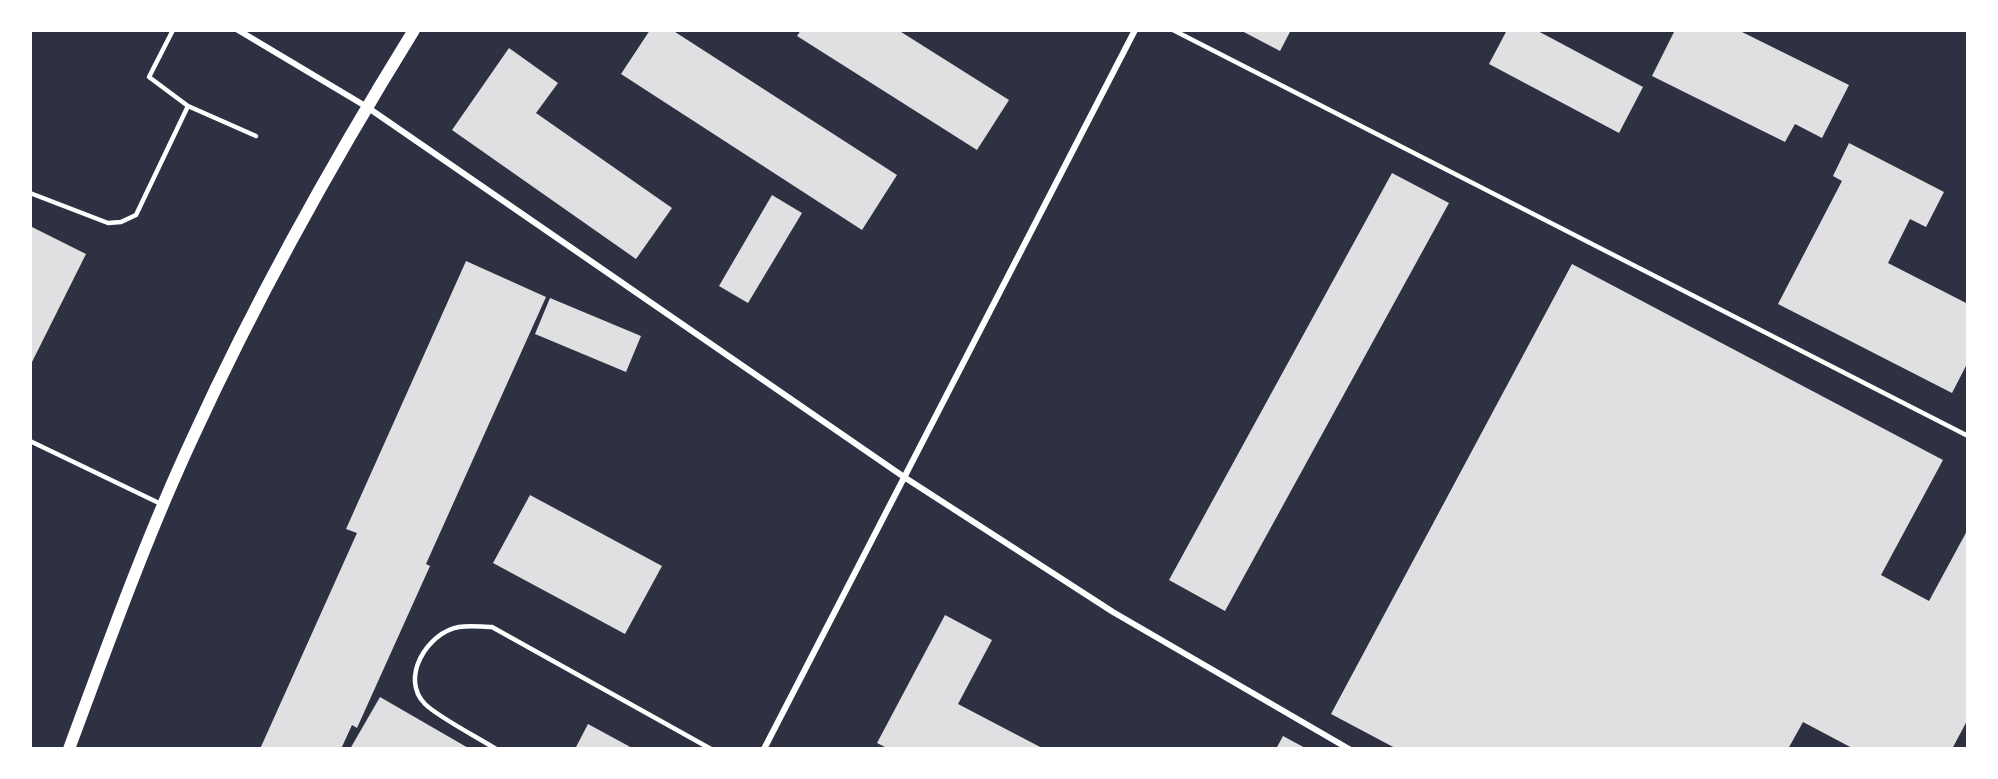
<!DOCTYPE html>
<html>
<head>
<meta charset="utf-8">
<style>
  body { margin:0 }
  #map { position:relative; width:1998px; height:779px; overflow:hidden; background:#2d3142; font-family:"Fira Sans Condensed",sans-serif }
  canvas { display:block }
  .frame { position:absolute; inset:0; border:32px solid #fff; pointer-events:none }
</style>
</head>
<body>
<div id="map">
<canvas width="1998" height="779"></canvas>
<div class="frame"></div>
</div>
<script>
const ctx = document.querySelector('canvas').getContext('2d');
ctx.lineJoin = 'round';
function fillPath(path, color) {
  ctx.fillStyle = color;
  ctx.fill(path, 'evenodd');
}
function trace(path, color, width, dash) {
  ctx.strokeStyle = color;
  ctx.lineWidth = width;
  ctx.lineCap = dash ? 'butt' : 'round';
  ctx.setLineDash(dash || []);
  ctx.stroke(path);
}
const building = new Path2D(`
  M650 30H672L897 175 862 230 621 74Z
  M801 30H898L1009 100 977 150 797 36Z
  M1240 30H1291L1280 51Z
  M1507 30H1536L1643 87 1619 133 1489 64Z
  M1675 30H1738L1849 85 1822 138 1795 124 1785 142 1652 76Z
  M509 48 558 83 536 113 672 208 636 259 452 130Z
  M1849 143 1944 192 1926 227 1910 219 1888 263 1968 304V362L1952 393 1778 304 1842 181 1833 176Z
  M1392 173 1449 203 1225 611 1169 580Z
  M772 195 802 213 748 303 719 286Z
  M30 226 86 254 30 366Z
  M466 261 546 297 426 564 430 566 357 728 352 725 341 749H260L357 533 346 529Z
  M1572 264 1943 460 1881 575 1929 601 1968 529V719L1952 749H1854L1803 722 1788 749H1397L1331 714Z
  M550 298 641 336 626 372 535 334Z
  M530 495 662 566 625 634 493 563Z
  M945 615 992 640 958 704 1044 749H889L877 743Z
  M380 697 470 749H350Z
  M588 724 634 749H575Z
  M1283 736 1307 749H1276Z`);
const service = new Path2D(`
  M173 30 149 77 188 106 256 136
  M1173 30 1968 436
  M30 193 108 223 121 222 136 215 188 106
  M30 441 161 504
  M496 749C479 738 438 717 425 704 399 678 428 632 459 627 470 625 482 627 492 627L711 749`);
const minor = new Path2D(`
  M238 30 367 107 904 477 1113 612 1349 749
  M764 749 1135 30`);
const secondary = new Path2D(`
  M69 749C108 644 146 538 193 437 257 297 333 161 414 30`);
fillPath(building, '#e0e0e3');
trace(service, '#fff', 4.5);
trace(minor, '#fff', 6);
trace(secondary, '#fff', 12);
</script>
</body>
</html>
